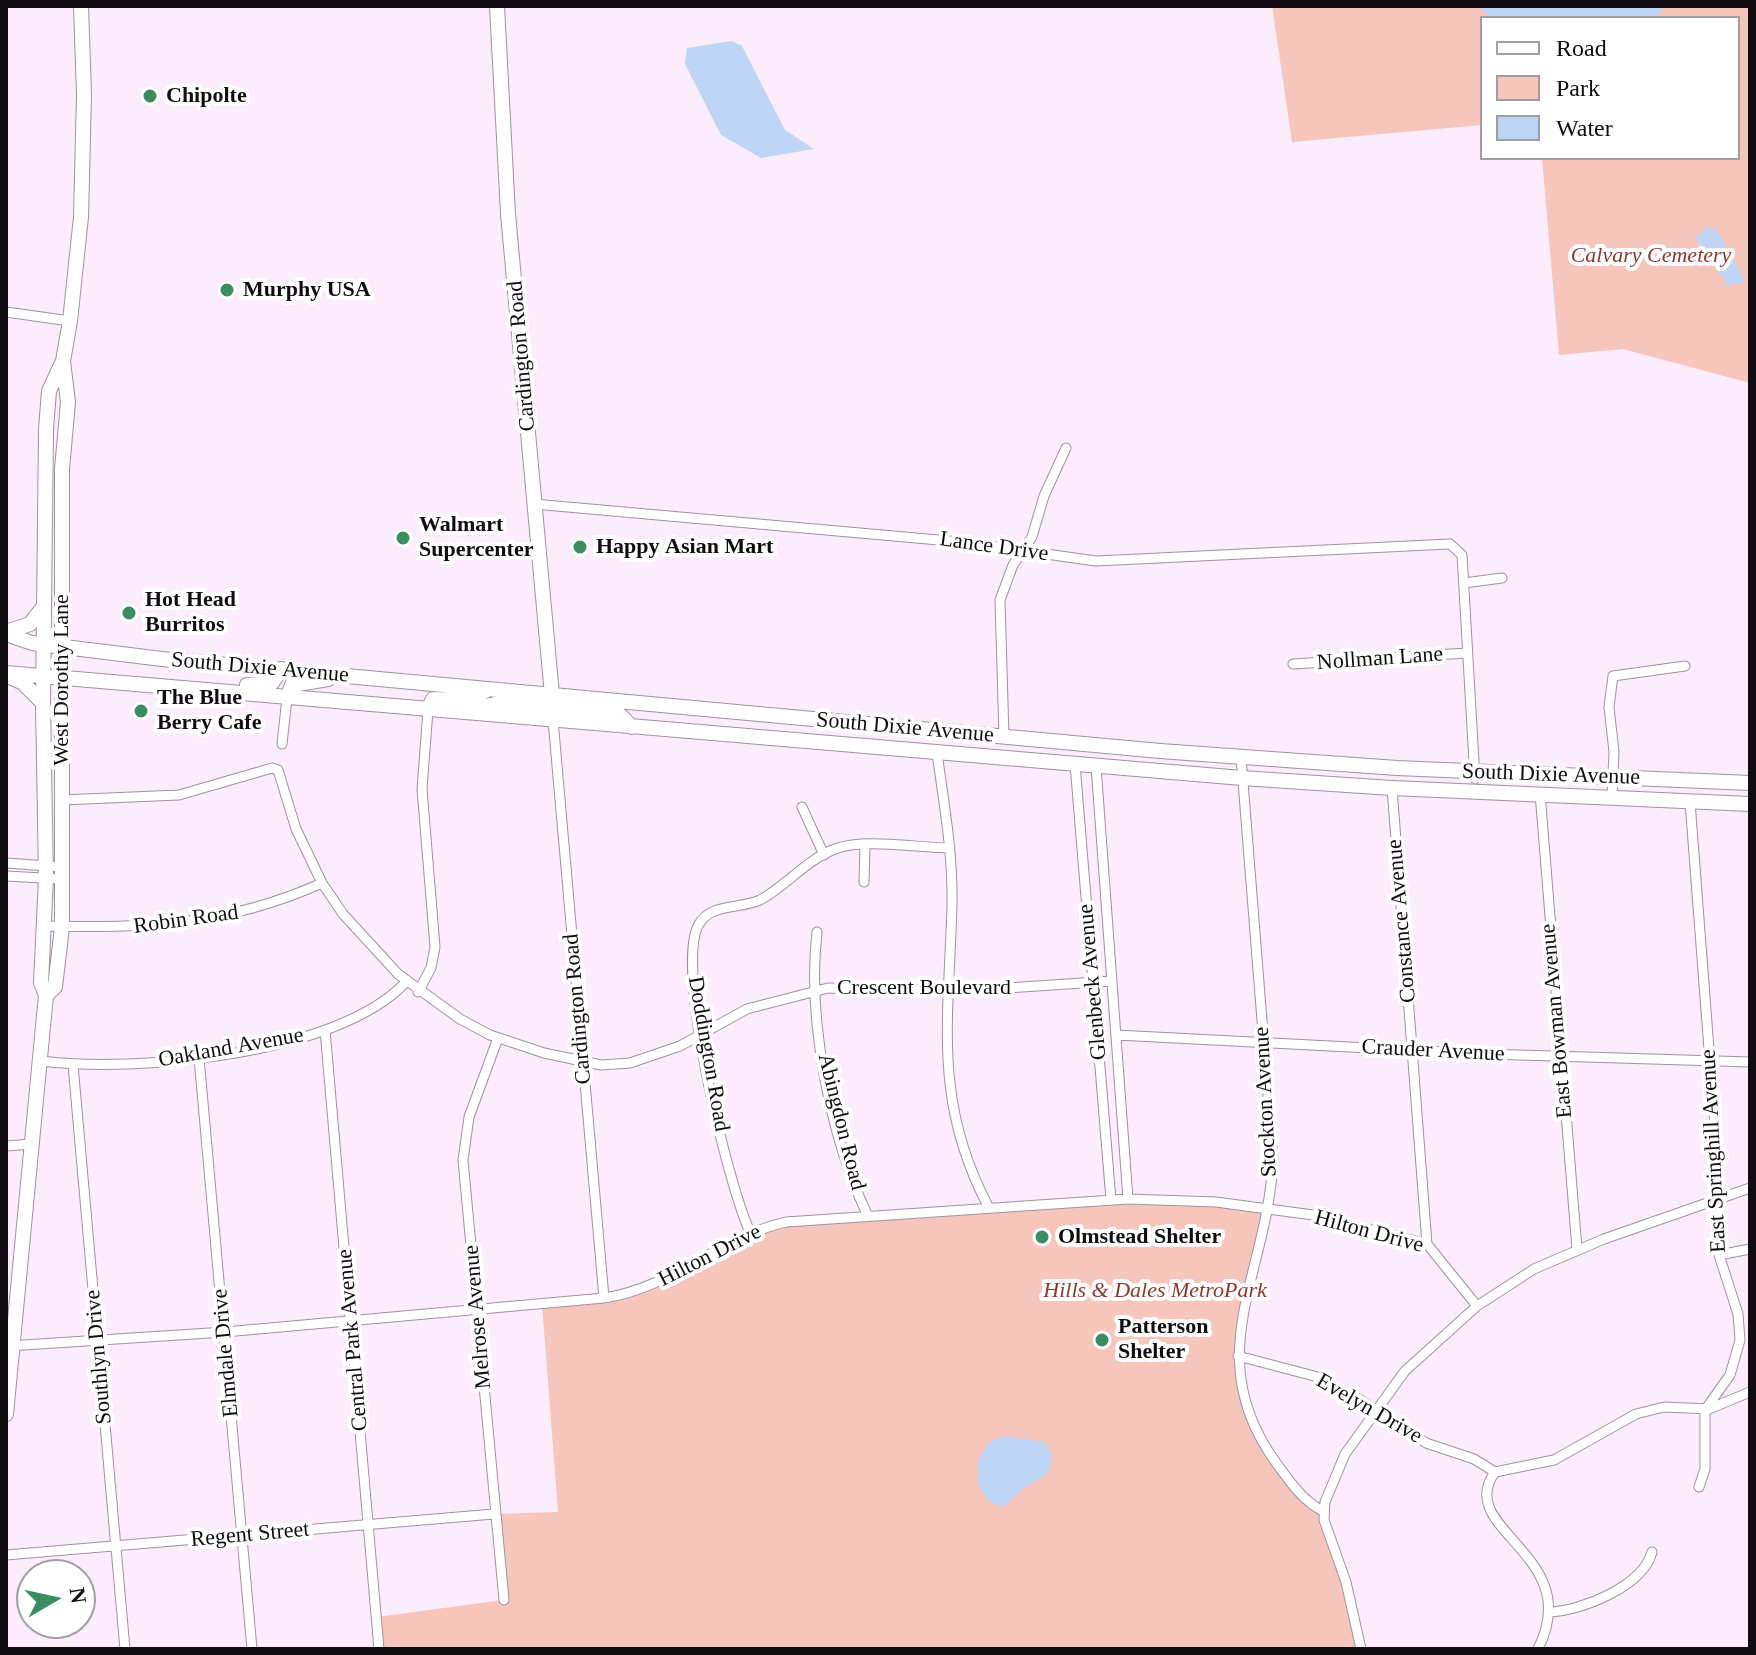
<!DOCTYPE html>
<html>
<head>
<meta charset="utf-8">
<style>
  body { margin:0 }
  #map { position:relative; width:1756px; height:1655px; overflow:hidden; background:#fcedfd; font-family:"Times New Roman",serif }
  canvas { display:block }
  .frame { position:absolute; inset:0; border:8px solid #110c11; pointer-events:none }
  .legend { position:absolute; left:1480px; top:16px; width:260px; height:144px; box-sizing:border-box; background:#fff; border:2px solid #a09ea0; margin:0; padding:10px 14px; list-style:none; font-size:24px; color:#110c11 }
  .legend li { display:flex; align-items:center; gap:16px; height:40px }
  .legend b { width:40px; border:2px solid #a09ea0 }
  .north { position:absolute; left:16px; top:1559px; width:80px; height:80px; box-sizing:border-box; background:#fff; border:2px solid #a09ea0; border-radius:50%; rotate:81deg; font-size:22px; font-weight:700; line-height:32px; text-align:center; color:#110c11 }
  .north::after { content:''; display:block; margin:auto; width:28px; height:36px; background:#398e61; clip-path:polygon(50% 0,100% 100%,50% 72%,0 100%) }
</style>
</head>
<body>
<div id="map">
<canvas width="1756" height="1655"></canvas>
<div class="frame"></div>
<ul class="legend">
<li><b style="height:10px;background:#fff"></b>Road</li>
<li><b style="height:22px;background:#f6c6bc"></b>Park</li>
<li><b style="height:22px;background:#bed5f5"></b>Water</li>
</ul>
<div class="north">N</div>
</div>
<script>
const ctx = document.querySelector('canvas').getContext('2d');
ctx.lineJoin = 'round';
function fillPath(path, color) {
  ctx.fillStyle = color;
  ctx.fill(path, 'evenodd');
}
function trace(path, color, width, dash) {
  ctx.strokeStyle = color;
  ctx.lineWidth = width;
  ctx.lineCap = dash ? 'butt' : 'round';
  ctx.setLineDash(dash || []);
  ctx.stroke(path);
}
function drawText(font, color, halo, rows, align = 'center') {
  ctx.font = font + ' "Times New Roman",serif';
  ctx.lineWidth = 8;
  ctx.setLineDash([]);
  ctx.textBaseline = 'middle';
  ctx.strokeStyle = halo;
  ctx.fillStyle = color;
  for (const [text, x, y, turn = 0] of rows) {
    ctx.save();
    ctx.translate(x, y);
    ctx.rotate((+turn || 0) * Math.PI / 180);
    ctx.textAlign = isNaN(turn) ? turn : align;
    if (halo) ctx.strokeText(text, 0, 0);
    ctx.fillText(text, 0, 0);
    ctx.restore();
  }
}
const green = new Path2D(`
  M1272 6H1750V383L1623 349 1559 355 1542 158H1738V18H1482V125L1292 142Z
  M1128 1199 1267 1210 1244 1305V1401L1280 1468 1323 1511 1361 1649H379L377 1617 503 1600 494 1514 558 1512 542 1304 626 1295 767 1226Z`);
const water = new Path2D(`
  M1479 6H1664L1656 18H1489Z
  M732 41 742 46 785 130 814 149 761 158 721 135 685 64 687 48Z
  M1708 226 1718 233 1744 278 1743 283 1728 285 1695 238Z
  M1006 1436 1044 1442C1054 1451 1053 1465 1045 1476L1023 1488 1004 1507C968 1500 969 1441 1006 1436Z`);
const street = new Path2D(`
  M6 312 70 321
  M534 504 961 542 1096 561 1450 544 1462 555 1475 779
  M1464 583 1502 578
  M1293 664 1467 653
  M553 720 604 1298
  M1004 737 1000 600 1013 565 1032 537 1044 496 1066 448
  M282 744 287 698
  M937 753C944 804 953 853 952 905 949 1019 932 1101 989 1208
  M1241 757 1273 1158C1269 1274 1197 1355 1277 1464 1290 1482 1303 1501 1323 1511
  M1075 764 1111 1200
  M1096 766 1128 1199
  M1392 788 1427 1244
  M1540 793 1577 1249
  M1612 797 1614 752 1609 707 1613 676 1685 666
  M62 800 179 795 272 768 278 770 296 829 322 883 343 914 398 974 460 1019 490 1035 544 1053 601 1065 630 1063 680 1046 747 1009 828 988 977 990 1112 981
  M1690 802 1719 1179V1255L1738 1314 1740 1340 1730 1375 1705 1410V1469L1699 1487
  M802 807 824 855
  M6 863 62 867
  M6 876 62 879
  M864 882 865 846
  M44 926C147 928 226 926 322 883
  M817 932C807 1018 830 1136 867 1214
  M418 992 431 968 435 947 422 789 428 710
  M325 1030 379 1649
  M1116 1035 1486 1054 1750 1062
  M498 1038 469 1117 463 1160 504 1600
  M199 1058 252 1649
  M41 1061C136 1073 338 1055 406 982
  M73 1065 125 1649
  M6 1146 32 1144
  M750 1232C728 1185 674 965 699 924 711 903 741 909 760 900 786 886 806 860 835 849 863 838 918 848 950 848
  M1719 1255 1750 1249
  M8 1346 225 1332 604 1298C672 1288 720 1237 786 1222L1128 1199 1216 1202 1313 1215 1427 1244 1477 1306
  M1238 1356 1314 1376 1362 1401 1426 1443 1474 1459 1495 1472
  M6 1555 494 1514
  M1549 1612C1582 1611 1643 1586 1652 1552
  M1361 1649 1346 1582 1324 1520 1325 1502 1345 1454 1405 1371 1477 1306 1534 1269 1604 1239 1750 1188
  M1538 1649C1586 1554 1453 1530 1495 1472L1554 1460 1636 1414 1664 1407 1709 1409 1750 1392`);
const secondary = new Path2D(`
  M497 6 508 214 553 706`);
const primary = new Path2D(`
  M6 632 30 624 44 606
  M6 634 32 643 162 659 1160 751 1397 768 1750 783
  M6 673 1242 778 1392 788 1750 804
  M10 677 23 683 43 703
  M247 685 272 683 281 669
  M287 698 292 685 328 679
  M428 710 433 699 465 700 484 692
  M470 710 503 702 604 710 620 715 632 727
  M46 995 55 987 62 927V469L68 402 63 361
  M6 1414 46 995 41 983 46 878 43 703 46 429 49 391 63 361 70 321 81 217 84 95 81 6`);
const markers = [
  [150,96,8,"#398e61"],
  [227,290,8,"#398e61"],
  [403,538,8,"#398e61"],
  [580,547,8,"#398e61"],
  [129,613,8,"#398e61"],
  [141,711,8,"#398e61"],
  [1042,1237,8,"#398e61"],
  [1102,1340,8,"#398e61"]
];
const poiNames = [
  ["Chipolte",166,96],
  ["Murphy USA",243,290],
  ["Walmart",419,525],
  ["Supercenter",419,550],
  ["Happy Asian Mart",596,547],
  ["Hot Head",145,600],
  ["Burritos",145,625],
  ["The Blue",157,698],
  ["Berry Cafe",157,723],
  ["Olmstead Shelter",1058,1237],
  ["Patterson",1118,1327],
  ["Shelter",1118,1352]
];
const parkNames = [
  ["Calvary Cemetery",1651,256],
  ["Hills & Dales MetroPark",1155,1291]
];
const streetNames = [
  ["Cardington Road",522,356,-95],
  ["Lance Drive",994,547,8],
  ["Nollman Lane",1380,659,-4],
  ["South Dixie Avenue",260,668,5],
  ["West Dorothy Lane",62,680,-90],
  ["South Dixie Avenue",905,728,5],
  ["South Dixie Avenue",1551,775,2],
  ["Robin Road",186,920,-8],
  ["Constance Avenue",1402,921,-95],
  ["Glenbeck Avenue",1093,982,-95],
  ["Crescent Boulevard",924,988],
  ["Cardington Road",578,1009,-95],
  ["East Bowman Avenue",1557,1021,-95],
  ["Oakland Avenue",231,1048,-10],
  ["Crauder Avenue",1433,1051,3],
  ["Doddington Road",708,1054,80],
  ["Stockton Avenue",1266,1102,-93],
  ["Abingdon Road",841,1122,76],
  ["East Springhill Avenue",1714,1151,-93],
  ["Hilton Drive",1369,1232,15],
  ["Hilton Drive",710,1256,-27],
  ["Melrose Avenue",478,1317,-95],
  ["Central Park Avenue",353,1340,-95],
  ["Elmdale Drive",226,1353,-95],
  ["Southlyn Drive",99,1357,-95],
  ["Evelyn Drive",1369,1409,30],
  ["Regent Street",250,1535,-5]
];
fillPath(green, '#f6c6bc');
fillPath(water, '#bed5f5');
trace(street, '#9f92a0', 11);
trace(secondary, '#9f92a0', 16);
trace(primary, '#9f92a0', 16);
trace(street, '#fff', 9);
trace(secondary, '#fff', 14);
trace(primary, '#fff', 14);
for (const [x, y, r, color] of markers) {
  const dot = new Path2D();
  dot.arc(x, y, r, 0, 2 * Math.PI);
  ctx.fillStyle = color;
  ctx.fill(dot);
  trace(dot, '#fff', 3);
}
drawText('bold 22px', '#110c11', '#fff', poiNames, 'left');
drawText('italic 22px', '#8b392d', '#fff', parkNames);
drawText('22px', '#110c11', '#fff', streetNames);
</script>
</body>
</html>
